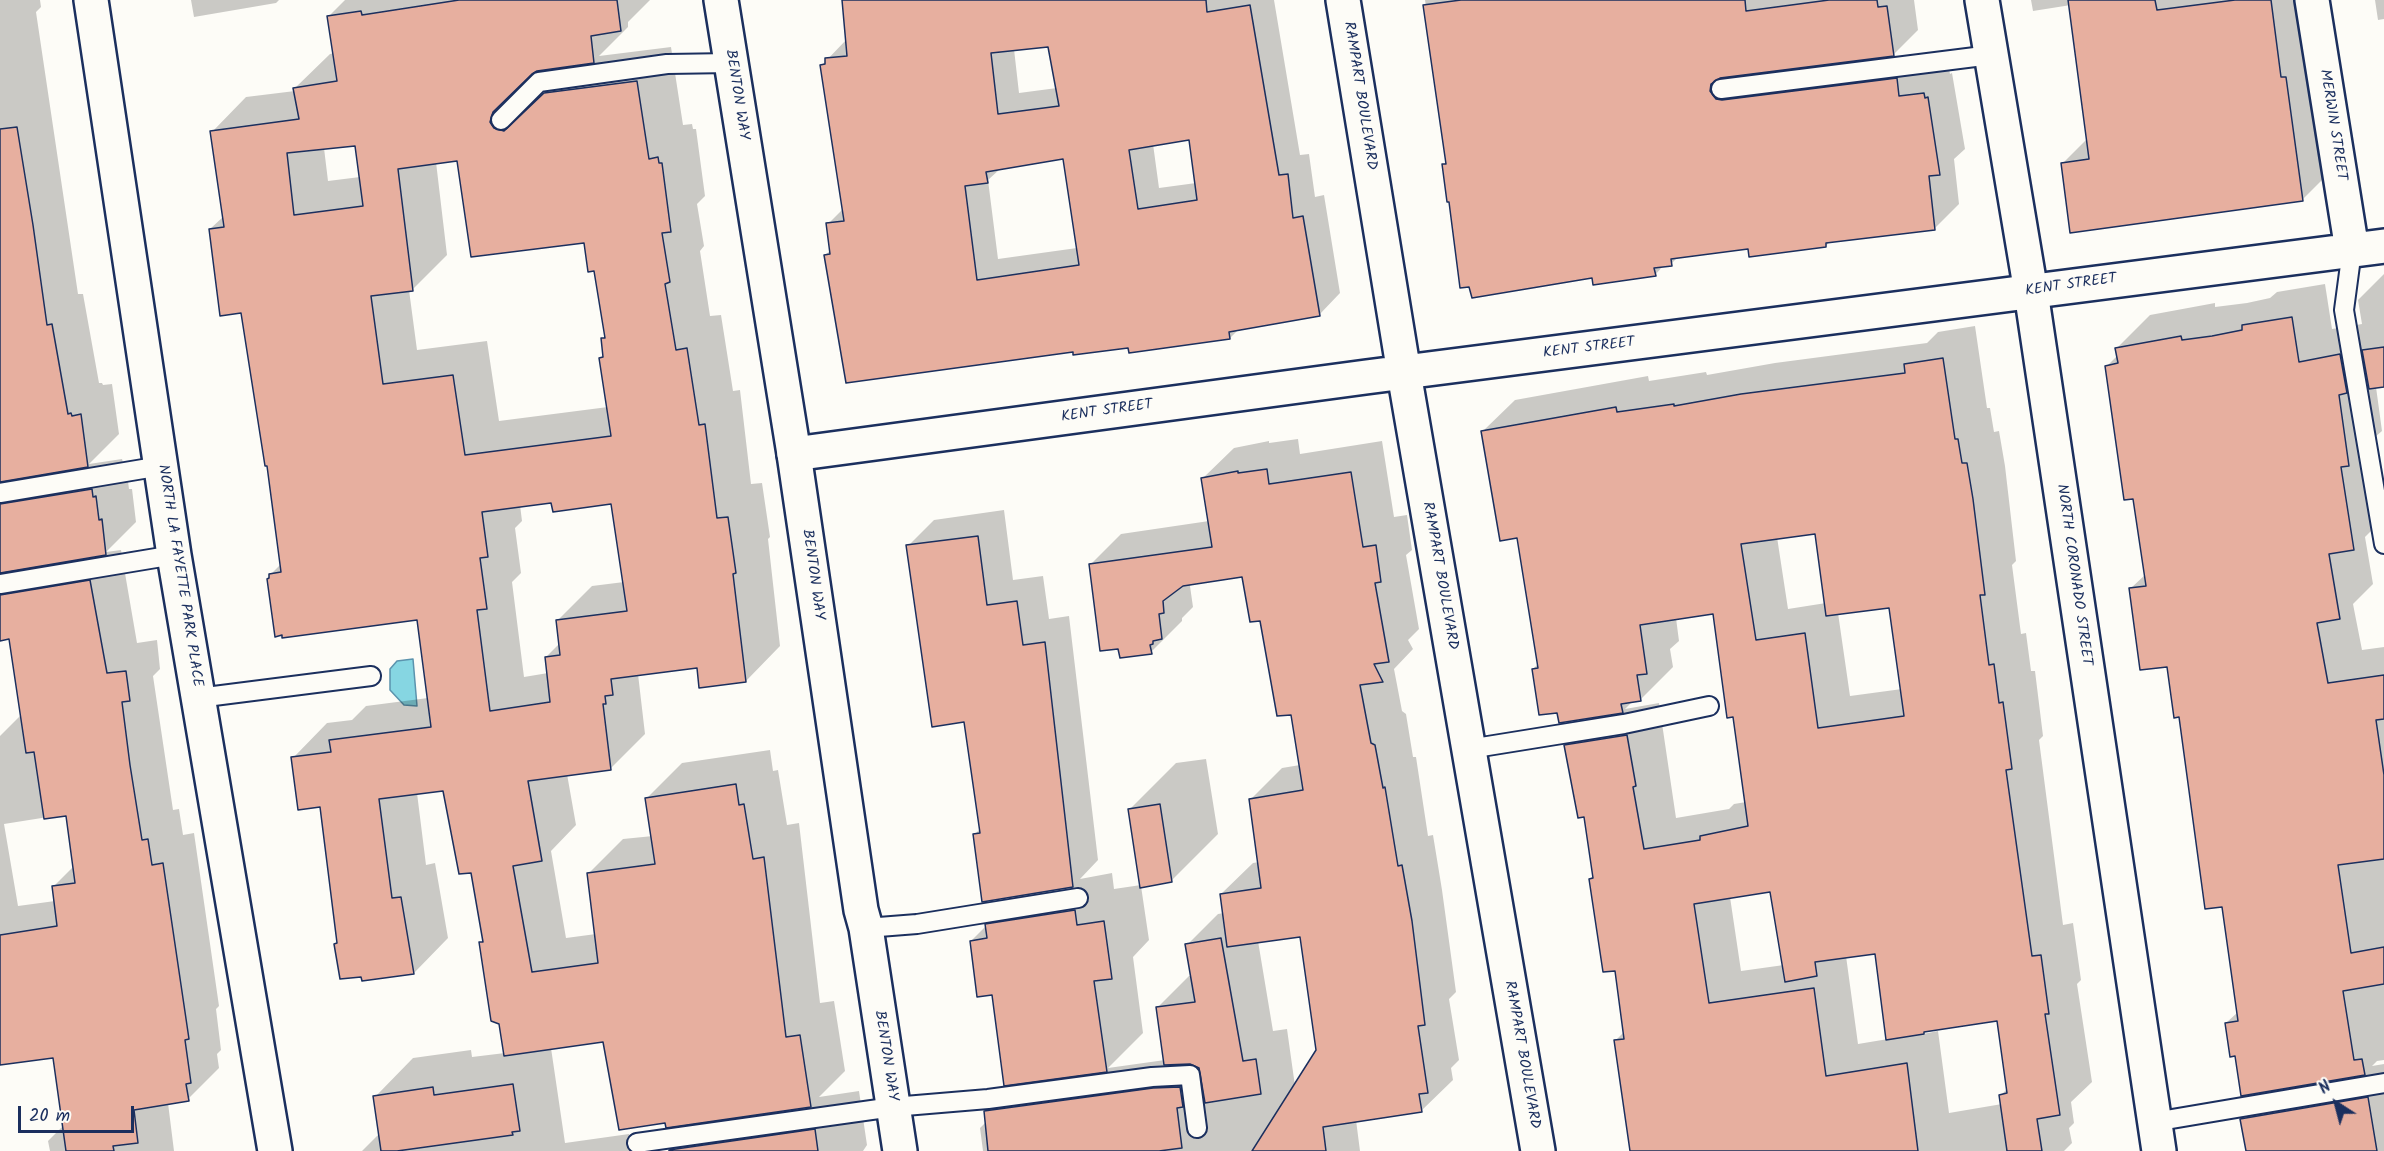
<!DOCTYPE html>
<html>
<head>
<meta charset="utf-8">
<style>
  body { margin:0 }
  #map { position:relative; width:2384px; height:1151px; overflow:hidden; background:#fdfcf7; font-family:Kalam,sans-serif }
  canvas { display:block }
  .north { position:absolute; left:2306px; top:1073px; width:60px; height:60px; -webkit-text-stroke:4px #fdfcf7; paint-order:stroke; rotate:324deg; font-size:16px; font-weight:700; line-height:24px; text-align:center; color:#1b2f5e }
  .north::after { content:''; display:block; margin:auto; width:21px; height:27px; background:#1b2f5e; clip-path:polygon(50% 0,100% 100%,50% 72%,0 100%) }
  .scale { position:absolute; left:18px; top:1106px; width:116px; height:27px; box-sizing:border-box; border:3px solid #1b2f5e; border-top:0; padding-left:8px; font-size:18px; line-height:21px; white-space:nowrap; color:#1b2f5e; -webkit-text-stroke:4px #fdfcf7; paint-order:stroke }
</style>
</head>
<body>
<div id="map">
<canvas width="2384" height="1151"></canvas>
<div class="north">N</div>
<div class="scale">20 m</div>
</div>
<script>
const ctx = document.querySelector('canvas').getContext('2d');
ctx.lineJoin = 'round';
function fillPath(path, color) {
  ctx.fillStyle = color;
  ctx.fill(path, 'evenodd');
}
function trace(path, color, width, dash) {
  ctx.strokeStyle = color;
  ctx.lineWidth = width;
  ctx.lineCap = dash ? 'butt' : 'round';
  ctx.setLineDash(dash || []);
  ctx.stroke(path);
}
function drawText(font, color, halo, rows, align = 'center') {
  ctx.font = font + ' Kalam,sans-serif';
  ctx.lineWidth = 6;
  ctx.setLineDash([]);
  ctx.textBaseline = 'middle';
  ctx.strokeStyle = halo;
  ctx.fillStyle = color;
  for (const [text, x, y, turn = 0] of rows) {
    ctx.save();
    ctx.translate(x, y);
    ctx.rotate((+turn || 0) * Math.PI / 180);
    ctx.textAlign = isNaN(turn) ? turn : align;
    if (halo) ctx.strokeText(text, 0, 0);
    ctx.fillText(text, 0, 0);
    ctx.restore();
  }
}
const water = new Path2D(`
  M413 659 417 706 404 705 390 690V669L397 661Z`);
const shadow = new Path2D(`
  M0 0H40L41 7 36 12 78 294H83L99 383H102L103 385 112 384 119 434 89 464 122 459 124 466H126L129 489H132L136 522 106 552 121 550 137 643 157 640 160 669 153 676 173 810 179 809 183 835 194 833 219 1006 216 1009 221 1050 217 1054 219 1068 188 1099 168 1103 174 1151H50L48 1141 64 1125 54 1056 0 1063V736L22 714 11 637 0 639ZM67 814 74 866 53 887 55 901 18 906 4 824Z
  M191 0H279L276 3 194 17Z
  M345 0H650L628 22V27L599 56 671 47 683 125 692 124 693 129H696L705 196 697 204 704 246 700 251 710 316 721 315 733 391 740 390 751 484 762 483 770 537 768 539 780 646 746 681 698 667 638 674 645 734 610 769 567 774 576 825 551 851 566 938 596 934 588 874 623 839 653 836 647 798 682 763 770 750 773 771 778 770 787 825 799 823 820 1003 834 1001 845 1071 819 1097 859 1091 867 1145 863 1151H670L699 1121 605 1040 551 1048 565 1143 629 1134 631 1151H362L380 1133 375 1097 413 1058 471 1050 472 1057 505 1053 500 1023 481 943 484 940 472 871 444 790 417 793 426 865 435 863 448 938 414 973 336 944 338 942 322 805 293 758 327 723 352 720 366 706 428 698 418 618 270 575 281 564 268 464 243 311 210 229 224 216 212 132 246 97 295 91V88L330 54 334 53 329 16ZM575 64 540 97 528 94 524 87 527 76 537 69ZM356 144 360 177 328 181 324 148ZM459 159 585 241 595 270 606 336 602 339 604 355 601 358 608 407 499 421 487 341 417 350 409 290 413 289 447 255 436 162ZM553 501 612 503 624 582 592 586 558 620 560 643 546 657 548 673 524 677 512 582 521 573 515 528 522 521 520 505Z
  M843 0H1274L1300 155 1309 154 1315 197 1324 195 1340 293 1319 315 1239 329 1230 338 1074 350 825 255 831 250 828 224 844 208 822 65 847 39ZM1049 45 1057 88 1019 93 1014 49ZM1191 139 1196 183 1159 188 1153 144ZM1064 157 1077 248 998 259 988 180 1000 169Z
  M1425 0H1914L1918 30 1893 55 1740 75 1748 76 1921 54 1924 72 1949 69 1950 74 1952 73 1965 149 1954 159 1959 204 1934 229 1830 241 1826 246 1749 247 1679 256 1671 264 1664 265 1655 275 1593 276 1451 200 1443 165 1447 161Z
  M2031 0H2309L2336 166 2302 200 2062 164 2088 138 2071 5 2033 11Z
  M2375 0H2384V19L2378 20Z
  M2384 274V385L2376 387 2382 431 2375 437 2384 496V518L2365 537 2373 584 2353 604 2362 650 2384 647V1060L2377 1061 2372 1066 2384 1064V1151H2247L2242 1119 2272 1089 2236 1055 2226 1023 2238 1012 2224 905 2168 665 2131 588 2146 574 2134 497 2107 366 2118 355 2117 348 2150 315 2215 303V307L2247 303 2270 298 2277 292 2325 284 2332 329 2362 324 2358 300Z
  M1975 326 1987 408H1990L1994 432 1999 431 2005 466 2016 561 2012 565 2021 634 2026 633 2031 671H2035L2043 736 2039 740 2063 925 2073 923 2081 980 2077 984 2092 1082 2071 1102 2074 1123 2069 1128 2072 1143 2064 1151H1632L1616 1040 1624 1032 1616 969 1590 879 1594 875 1586 815 1565 746 1595 716 1559 711 1533 669 1539 663 1518 537 1482 432 1515 400 1648 376 1649 381 1706 372 1707 375 1775 363 1927 343 1938 332ZM1816 532 1826 603 1788 609 1777 537ZM1891 606 1902 689 1850 696 1838 613ZM1715 613 1734 715 1746 802 1734 804 1729 809 1676 818 1659 703 1625 709 1633 701 1640 700 1673 667 1670 649 1679 641 1676 618ZM1771 890 1784 965 1741 971 1730 897ZM1876 952 1888 1039 1858 1044 1846 956ZM1998 1019 2008 1088 2001 1095 2002 1104 1949 1113 1938 1031 1923 1034 1927 1030Z
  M1298 439 1300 454 1382 441 1394 517 1407 515 1412 550 1406 555 1419 629 1408 640 1413 649 1394 669 1402 711 1406 714 1413 757H1416L1428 836 1433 835 1442 890 1456 992 1449 999 1459 1060 1451 1068 1453 1080 1421 1111 1356 1120 1360 1151H983L980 1128 987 1121 986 1111 1014 1083 993 993 971 941 1017 895 975 834 981 828 965 721 908 546 934 520 1004 510 1013 580 1043 576 1049 619 1069 616 1098 860 1080 879 1112 873 1114 889 1141 885 1129 810 1176 763 1206 759 1218 834 1171 881 1141 886 1149 940 1133 957 1143 1033 1108 1068 1165 1060 1158 1007 1189 976H1192L1187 945 1218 914 1224 913 1221 894 1253 863 1259 862 1251 799 1282 768 1300 765 1292 713 1261 619 1244 575 1192 583 1190 586 1193 607 1182 618V621L1151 652 1090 565 1121 534 1209 521 1202 479 1234 448 1269 441V443ZM1301 935 1317 1050 1295 1086 1287 1029 1273 1031 1258 941ZM1160 1086 1161 1089 1011 1109V1106Z`);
const building = new Path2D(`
  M459 0H617L621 31 591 36 594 63 537 71 532 74 493 112 490 122 494 128 504 131 544 93 637 81 649 159 658 157 659 163H662L671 232 662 233 670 282 665 284 676 350 687 348 699 425 705 424 717 518 728 517 736 573 733 574 746 682 699 688 697 668 611 679 613 695 605 696 606 704H603L611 770 528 781 542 861 513 866 532 972 598 963 587 873 655 864 645 798 736 784 739 805 744 804 753 859 764 857 786 1037 800 1035 811 1107 666 1128 665 1123 619 1130 603 1042 504 1056 499 1024 491 1021 479 942H483L471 873 459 874 443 791 379 799 392 898 401 897 414 974 362 981 361 977 340 979 334 944 337 943 320 807 298 810 291 757 331 752 329 740 431 727 417 620 282 638V635L275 637 267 579 269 578V574L281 572 267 466H265L241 313 220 316 209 229 224 227 210 131 299 119 293 88 337 81 327 16 361 11 362 15ZM355 146 363 206 294 215 287 153ZM457 161 471 257 584 243 588 272 594 271 605 338H601L603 357 599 358 611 436 465 455 453 375 383 384 371 296 413 291 398 169ZM551 503 553 512 611 504 627 611 556 620 560 655 545 657 550 702 490 711 477 610 487 609 480 558 488 557 482 512Z
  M842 0H1206L1207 12 1250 5 1279 175 1288 174 1293 218 1303 216 1320 316 1229 332 1230 339 1129 353 1128 348 1073 355V352L846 383 824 255 830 254 826 223 844 221 820 65 825 64V58L847 56ZM1048 47 1059 106 998 114 991 53ZM1189 140 1197 200 1138 209 1129 150ZM1063 159 1079 265 977 280 965 186 988 183 986 172Z
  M1461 0H1745L1746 11 1829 0H1877L1878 7 1887 6 1894 56 1720 78 1711 84 1710 91 1716 99 1722 100 1897 78 1899 96 1924 93 1925 98 1928 97 1940 175 1929 176 1935 230 1826 243V247L1749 257 1748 249 1671 259 1672 266 1654 268 1656 276 1593 285 1592 278 1472 298 1469 287 1460 288 1449 202H1447L1442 164H1446L1423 5Z
  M2068 0H2155L2157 10 2235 0H2271L2281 77H2286L2303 201 2070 233 2061 163 2089 159Z
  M17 127 33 225 47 325 52 324 68 414 71 413 72 416 81 414 88 467 0 482V129Z
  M2292 317 2299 362 2340 354 2347 393 2339 395 2349 466 2341 467 2354 550 2329 554 2340 619 2317 623 2328 683 2384 675V719L2376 720 2384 775V859L2338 865 2351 953 2384 947V984L2343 991 2354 1060 2362 1059 2365 1075 2241 1096 2235 1056 2230 1057 2225 1023 2238 1021 2222 907 2205 909 2179 717 2174 718 2167 667 2140 670 2129 588 2146 586 2133 499 2124 500 2105 366 2118 363 2115 348 2181 336 2182 340 2212 336 2242 330V325Z
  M2384 347V387L2369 389 2362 350Z
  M1943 358 1955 439H1958L1962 463H1967L1973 499 1985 595H1980L1989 665 1994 664 1999 703 2003 702 2012 769 2006 770 2032 956 2041 955 2049 1014H2045L2060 1115 2037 1119 2042 1151H2007L1999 1095 2007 1093 1997 1021 1924 1032V1034L1886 1040 1875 954 1815 962 1817 976 1785 982 1770 892 1694 904 1709 1003 1814 988 1826 1076 1907 1063 1918 1151H1630L1614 1040 1624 1039 1615 971 1603 972 1589 879 1593 878 1584 817 1578 818 1564 745 1627 735 1636 786 1633 787 1644 849 1700 840V836L1748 826 1733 717 1727 718 1713 614 1640 625 1647 674 1637 675 1641 701 1621 704 1623 713 1559 723 1557 713 1539 715 1532 669 1538 668 1517 538 1500 541 1481 431 1616 407 1617 412 1674 404V406L1741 394 1905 373 1904 364ZM1815 534 1826 616 1889 608 1904 716 1818 728 1805 633 1756 640 1741 544Z
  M1267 469 1269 484 1351 472 1363 547 1376 545 1381 582 1375 583 1389 662 1374 664 1383 682 1360 685 1371 743 1375 745 1383 788 1385 787 1398 866 1402 865 1412 921 1425 1025 1418 1026 1428 1093 1419 1094 1422 1112 1323 1127 1326 1151H1252L1316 1050 1300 937 1227 947 1220 894 1261 888 1249 799 1303 790 1291 715 1277 716 1260 621 1250 622 1242 577 1183 586 1163 601 1164 613 1159 614 1162 639 1153 641V644L1150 645 1152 654 1120 658 1118 649 1100 651 1089 564 1212 547 1201 478 1238 471V473Z
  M92 489 93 497 96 496 99 520 102 519 106 555 0 573V504Z
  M978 536 987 605 1017 601 1023 645 1045 642 1073 887 982 902 973 834 980 833 964 722 932 727 906 545Z
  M90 580 107 673 126 671 130 701 122 702 130 765 142 840 148 839 152 865 163 863 189 1039 185 1040 191 1083 186 1084 189 1101 134 1110 138 1143 113 1146 114 1151H66L53 1058 0 1065V935L57 926 52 886 75 883 66 816 44 819 34 752 26 753 9 639 0 641V595Z
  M1160 804 1172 882 1140 888 1128 809Z
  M1075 910 1077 925 1104 921 1112 979 1094 981 1107 1072 1004 1086 992 995 977 997 970 941 987 938 985 924Z
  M1221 938 1243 1061 1256 1059 1261 1094 1205 1103 1199 1068 1190 1064 1164 1065 1156 1007 1195 1002 1185 944Z
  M513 1084 520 1131 512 1132 513 1135 397 1151H381L373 1096 433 1087 434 1095Z
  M1180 1087 1183 1107 1177 1108 1182 1148 1159 1151H988L984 1111 1153 1088Z
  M2368 1097 2377 1151H2246L2240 1119Z
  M815 1129 818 1151H669V1150Z`);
const service = new Path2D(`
  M1721 89 1991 55
  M501 120 539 82 667 64 731 63
  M2352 250 2344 310 2384 544
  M0 493 161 466
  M0 584 174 555
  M198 698 371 676
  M1469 749 1624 724 1709 706
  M866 928 917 924 1078 898
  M2154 1122 2384 1083
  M637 1143 893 1107 988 1099 1152 1077 1190 1075 1197 1128`);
const minor = new Path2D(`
  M91 0 174 555 275 1151
  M1343 0 1404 373 1538 1151
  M2312 0 2352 250
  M794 454 1366 377 2384 246`);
const tertiary = new Path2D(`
  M721 0 794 454 861 910 866 928 900 1151
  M1982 0 2031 292 2159 1151`);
const streetNames = [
  ["BENTON WAY",736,95,81],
  ["RAMPART BOULEVARD",1359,96,81],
  ["MERWIN STREET",2332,125,81],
  ["KENT STREET",2071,286,-8],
  ["KENT STREET",1589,349,-7],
  ["KENT STREET",1107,412,-8],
  ["BENTON WAY",812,575,82],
  ["NORTH CORONADO STREET",2073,575,82],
  ["NORTH LA FAYETTE PARK PLACE",179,576,81],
  ["RAMPART BOULEVARD",1439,576,80],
  ["RAMPART BOULEVARD",1521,1055,80],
  ["BENTON WAY",885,1056,81]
];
fillPath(water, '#86d6e2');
trace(water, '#5b93ad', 1.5);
fillPath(shadow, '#0003');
fillPath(building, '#e7af9f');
trace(building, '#1b2f5e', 1.5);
trace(service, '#1b2f5e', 22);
trace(minor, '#1b2f5e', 38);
trace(tertiary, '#1b2f5e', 38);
trace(service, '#fdfcf7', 18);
trace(minor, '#fdfcf7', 33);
trace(tertiary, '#fdfcf7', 33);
drawText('15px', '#1b2f5e', '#fdfcf7', streetNames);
</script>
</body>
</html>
